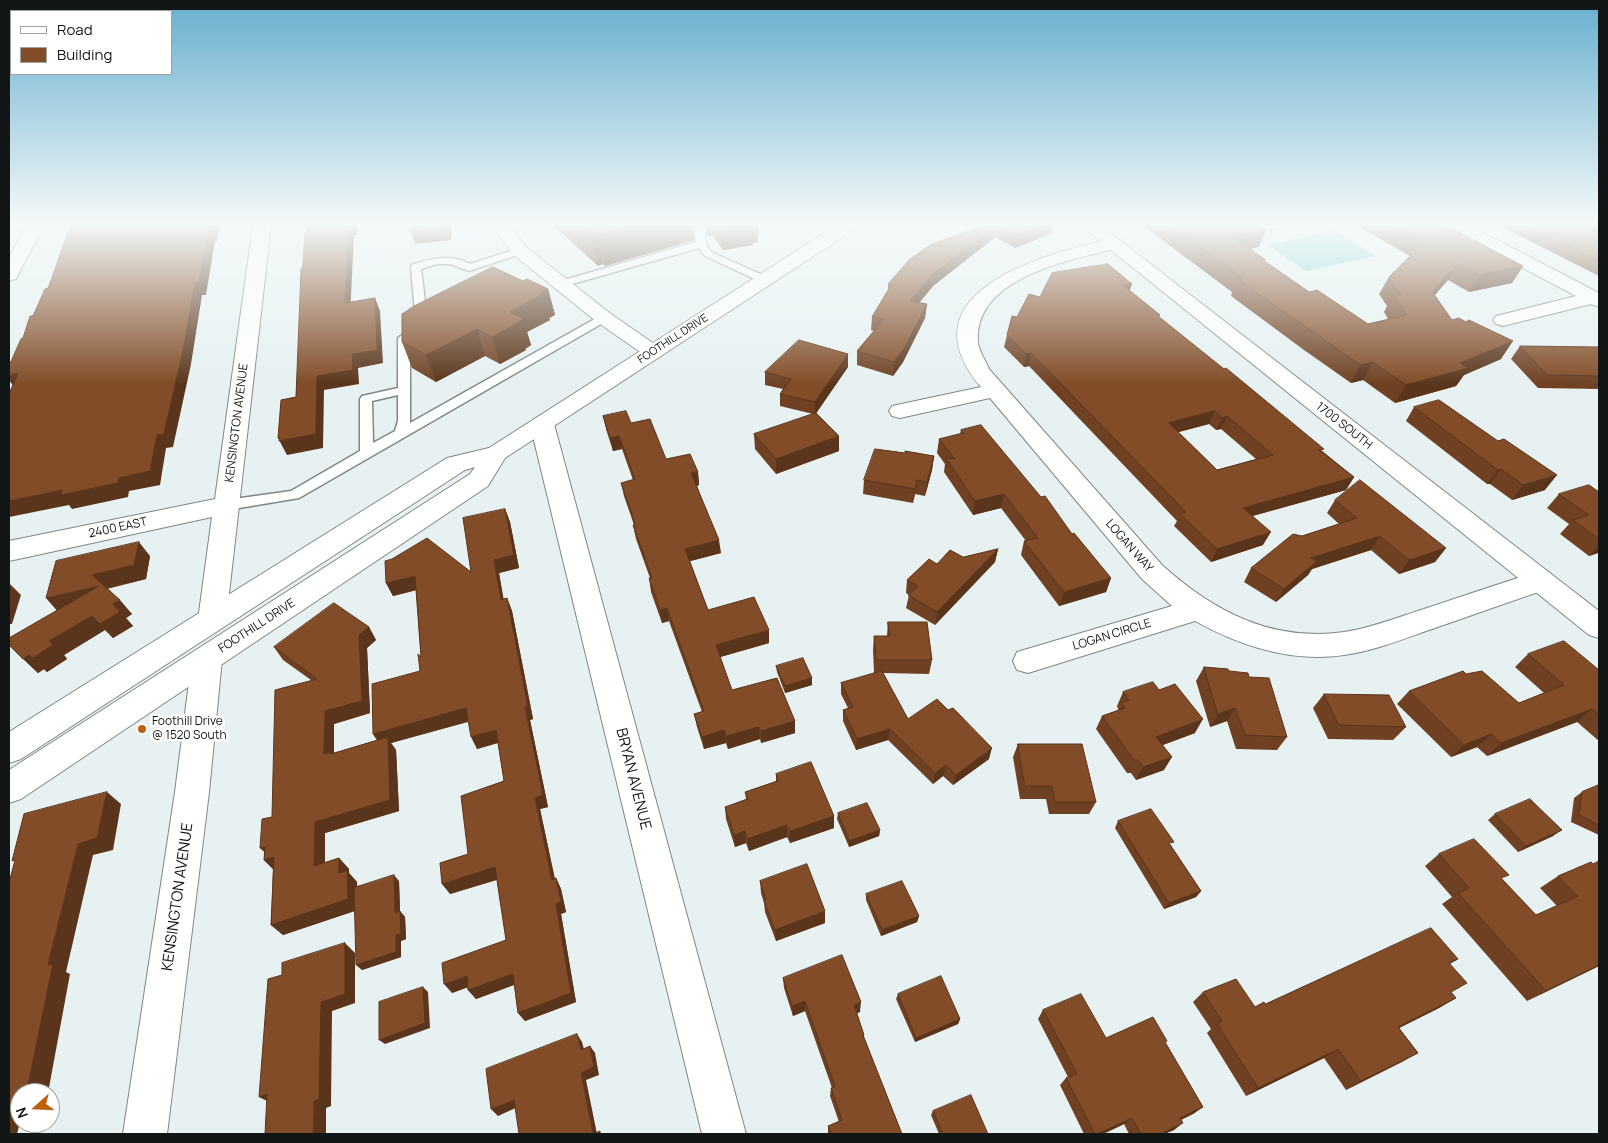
<!DOCTYPE html>
<html>
<head>
<meta charset="utf-8">
<style>
  body { margin:0 }
  #map { position:relative; width:1608px; height:1143px; overflow:hidden; background:#e7f1f2; font-family:Manrope,sans-serif }
  canvas { display:block }
  .frame { position:absolute; inset:0; border:10px solid #121616; pointer-events:none }
  .legend { position:absolute; left:10px; top:10px; width:162px; height:65px; box-sizing:border-box; background:#fff; border:1px solid #a0a2a2; margin:0; padding:6px 9px; list-style:none; font-size:15px; color:#121616 }
  .legend li { display:flex; align-items:center; gap:10px; height:25px }
  .legend b { width:25px; border:1px solid #a0a2a2 }
  .north { position:absolute; left:10px; top:1083px; width:50px; height:50px; box-sizing:border-box; background:#fff; border:1px solid #a0a2a2; border-radius:50%; rotate:250deg; font-size:14px; font-weight:700; line-height:20px; text-align:center; color:#121616 }
  .north::after { content:''; display:block; margin:auto; width:18px; height:22px; background:#bc600c; clip-path:polygon(50% 0,100% 100%,50% 72%,0 100%) }
</style>
</head>
<body>
<div id="map">
<canvas width="1608" height="1143"></canvas>
<div class="frame"></div>
<ul class="legend">
<li><b style="height:6px;background:#fff"></b>Road</li>
<li><b style="height:14px;background:#814c27"></b>Building</li>
</ul>
<div class="north">N</div>
</div>
<script>
const ctx = document.querySelector('canvas').getContext('2d');
ctx.lineJoin = 'round';
function fillPath(path, color) {
  ctx.fillStyle = color;
  ctx.fill(path, 'evenodd');
}
function trace(path, color, width, dash) {
  ctx.strokeStyle = color;
  ctx.lineWidth = width;
  ctx.lineCap = dash ? 'butt' : 'round';
  ctx.setLineDash(dash || []);
  ctx.stroke(path);
}
function drawText(font, color, halo, rows, align = 'center') {
  ctx.font = font + ' Manrope,sans-serif';
  ctx.lineWidth = 5;
  ctx.setLineDash([]);
  ctx.textBaseline = 'middle';
  ctx.strokeStyle = halo;
  ctx.fillStyle = color;
  for (const [text, x, y, turn = 0] of rows) {
    ctx.save();
    ctx.translate(x, y);
    ctx.rotate((+turn || 0) * Math.PI / 180);
    ctx.textAlign = isNaN(turn) ? turn : align;
    if (halo) ctx.strokeText(text, 0, 0);
    ctx.fillText(text, 0, 0);
    ctx.restore();
  }
}
const green = new Path2D(`
  M1335 231 1376 256 1306 271 1267 245Z`);
const service = new Path2D(`
  M695 225H705L706 244 711 252 769 278 770 280 769 282H761L705 256 699 248 565 286 561 287 556 284 557 282 696 242Z
  M1267 225H1283L1270 230 1267 229Z
  M520 248 523 249V253L469 271 450 264H437L421 269 428 326 410 339V423L600 316H608L609 318 608 320 299 498 227 510 222 508 220 505 222 502 227 500 291 491 360 451V399L362 396 398 388V338L416 325 411 267 412 265C432 258 451 254 470 264ZM398 395V421L395 431 373 443 372 401Z`);
const minor = new Path2D(`
  M26 225H44L18 275 16 279 9 281V258Z
  M253 225H271L226 620 222 628 212 631 202 628 198 620 212 517 9 561V541L215 499Z
  M491 225H509L526 247 611 314 660 348 664 352 660 356 653 358 646 356 597 322 514 255Z
  M1446 225H1468L1599 293V307L1591 304 1503 326 1496 324 1493 320 1496 316 1576 296 1449 229Z
  M1113 239 1119 240 1122 244 1119 248C1073 259 974 277 978 341 978 350 986 361 989 369L1162 565C1214 612 1272 642 1344 632 1372 628 1398 617 1424 609 1463 596 1501 583 1540 571L1550 574 1554 581 1550 588C1511 601 1473 615 1435 628 1405 638 1375 651 1344 655 1292 663 1240 646 1195 621L1028 673 1017 670 1013 661 1017 652 1172 606 1142 579 990 398 900 418 892 416 889 411 892 406 981 387C901 292 1045 253 1113 239Z
  M542 417 550 419 554 424 746 1134H702L530 424 534 419Z
  M207 647 218 650 222 659 209 792 167 1134H123L175 792 192 659 196 650Z`);
const tertiary = new Path2D(`
  M1080 225H1100L1599 611V638L1589 635Z`);
const primary = new Path2D(`
  M837 225H858L855 229 505 458 488 486 21 799 9 803V770L470 474 475 467 465 470 21 759 9 763V732L447 458 489 448Z`);
const wall = new Path2D(`
  M553 225H693L694 240 605 266 602 264 598 266Z
  M706 225H758V242L753 243V245L723 250 712 235 707 236Z
  M986 225H1054L1052 233 1015 248 995 237 994 238 933 286 919 303 927 304 925 318 903 362 893 376 857 365V351L874 331 871 330 872 317 888 291V284Z
  M1142 225H1258L1259 247 1250 249 1265 262 1309 292 1368 324 1388 319 1384 312 1387 306 1379 294 1389 277 1410 256 1356 225H1445L1523 266 1512 283 1469 292 1448 280 1435 295 1452 320 1501 359 1464 375 1456 386 1395 403 1363 380 1351 383 1304 350 1231 296 1232 292Z
  M1498 225H1597L1599 226V276Z
  M523 281 548 289 555 315 549 318 550 320 527 332 531 345 525 349 526 350 500 364 485 356 436 382 412 368 402 342Z
  M1132 284 1129 291 1160 315 1159 317 1354 477 1346 490 1253 516 1263 545 1211 562 1174 526 1177 521 1029 366 1024 367 1004 347 1007 335 1017 317 1040 297ZM1209 424 1216 430 1221 429 1256 459 1217 470 1178 432Z
  M1520 346 1599 347V389L1538 388 1511 359Z
  M848 354V367L816 413 839 451 776 474 755 449 754 434 813 414 780 406V394L783 389 765 385V372Z
  M1414 407 1545 490 1512 500 1490 484H1487L1406 421Z
  M603 416 631 423 666 459 698 472 699 485 697 486 721 553 690 561 708 610 769 643 720 657 732 690 795 721V733L761 743 760 739 728 749 726 743 704 749 697 727 694 714 702 712 669 621 662 623 651 592 649 578H650L636 539 633 525H634L624 496 621 483 633 480 622 449 613 451 606 429Z
  M961 430 1072 534 1111 578 1106 592 1059 606 1021 555 1024 541H1026L1001 508 973 515 944 472 945 464 937 453 939 439 960 434Z
  M905 453 934 456 932 470 925 496 915 494 913 503 863 494 864 480Z
  M1599 492V554L1598 553 1589 556 1560 534 1569 524 1547 508 1559 494Z
  M1335 500 1446 548 1435 562 1399 574 1371 550 1312 569 1308 575 1276 602 1244 582 1251 568 1302 536 1339 524 1327 513Z
  M505 509 510 522 519 568 499 573 503 599 507 598 512 611 533 719 530 720 548 807 540 809 555 879 556 878 561 889 566 912 561 914 576 1002 525 1021 518 1013 514 985 476 999 468 990V987L452 993 506 940 497 880 450 894 468 854 504 781 498 743 477 749 468 722 391 743 396 750 399 811 325 833V863L339 858 349 869V873L357 882V886L399 881 400 911 405 917 406 939 401 941V957L362 970 354 911 283 935 271 925 273 869 264 860 265 852 260 848 272 817 311 680 283 660 274 647 369 627 376 640 367 648 370 713 334 724V753L377 740 373 734 420 671 421 657 416 590 393 596 386 583 471 572Z
  M998 549 995 562 935 625 906 608 909 595 906 593 907 580 937 564Z
  M150 556 146 579 107 589 132 614 126 618 133 626 113 638 105 630 64 655 67 659 47 672 44 669 38 673 9 645Z
  M888 622 932 660 929 674 883 673 908 719 989 759 953 785 943 776 933 784 888 740 856 750 843 721V710L848 708 841 694V683L874 673 873 650 874 636H887Z
  M1528 654 1599 670V741L1577 722 1487 756 1477 747 1451 757 1397 704 1409 691 1466 674 1519 703 1544 693 1515 667Z
  M776 666 812 678V685L785 693 777 672Z
  M1204 667 1229 671 1249 677 1287 737 1277 750 1236 749 1227 721 1210 727 1196 681Z
  M1123 692 1195 733 1163 745 1164 770 1136 780 1131 773H1127L1096 729 1102 716 1118 710V709L1117 706Z
  M1324 694 1406 727 1393 740 1328 739 1313 708Z
  M1018 744 1096 802 1089 814H1049L1046 799H1020L1013 757Z
  M776 774 834 816V828L790 843 787 837 749 851 746 843 735 847 726 819 725 807 746 799 745 792 776 781Z
  M1599 785V835L1571 822 1574 798 1582 792Z
  M838 813 880 830 879 836 849 847 837 819Z
  M1495 814 1553 836 1518 852 1488 820Z
  M1118 821 1171 846 1201 891 1196 897 1164 909 1115 828Z
  M1439 854 1502 879 1536 915 1557 906 1540 888 1558 876 1593 864 1599 861V966L1527 1001 1442 904 1452 897 1425 866Z
  M760 881 825 923 776 941 765 912 764 903 761 893Z
  M866 894 919 916 917 922 881 936 866 900Z
  M1458 959 1450 964 1451 993 1456 998 1439 1008 1399 1028 1418 1053 1346 1090 1324 1058 1246 1096 1207 1033 1211 1029 1193 1002 1203 992 1255 1007Z
  M783 978 860 1012 857 1013 864 1035V1038L902 1134H828V1126L839 1122 830 1096 831 1088H832L805 1011 793 1016 784 988Z
  M898 994 960 1019 958 1024 915 1042 896 999Z
  M1043 1010 1106 1038 1165 1042 1203 1107 1193 1114 1181 1120 1174 1130 1164 1134H1129L1124 1124 1103 1134H1084L1060 1085 1066 1078 1068 1077 1038 1019Z
  M933 1111 988 1134H939L931 1115Z`);
const shadedWall = new Path2D(`
  M212 225H220L217 241H215L206 295H202L191 364 173 447 166 448 160 485 129 491 128 497 72 509 69 505 9 517V501L119 478 157 435 209 229Z
  M349 225H357V235H354L350 316 345 303Z
  M447 225H452L451 240 415 244 411 231Z
  M633 225H693L694 240 605 266 599 235Z
  M707 225H711L712 235 707 236Z
  M721 225H758V242L753 243V245L723 250Z
  M1042 225H1054L1052 233 1015 248 1018 235Z
  M996 226 994 238 933 286 909 315 910 301 934 273Z
  M1266 230 1259 247 1226 253 1232 237Z
  M597 232 602 264 598 266 592 234Z
  M1458 263 1448 280 1422 309 1432 292Z
  M1523 266 1512 283 1469 292 1479 275Z
  M1132 284 1128 296 1123 285Z
  M548 289 555 315 549 318 550 320 527 332 531 345 525 349 526 350 500 364 492 337 510 312Z
  M375 298 380 311 383 363 358 368 359 384 324 390 323 448 287 455 278 438 317 376 352 354Z
  M927 304 925 318 903 362 893 376 894 362Z
  M477 329 485 356 436 382 426 355Z
  M1513 341 1501 359 1464 375 1456 386 1395 403 1406 385 1460 363Z
  M1031 353 1029 366 1024 367 1026 354Z
  M848 354V367L815 415V402Z
  M1373 362 1363 380 1351 383 1360 365Z
  M18 373 15 388 9 380V375Z
  M1215 411 1209 424 1164 436 1169 423Z
  M1227 416 1221 429 1216 430 1222 418Z
  M619 436 622 449 613 451 610 438Z
  M839 436V451L776 474V459Z
  M934 456 932 470 925 496 927 482Z
  M1501 469 1490 484H1487L1498 470Z
  M698 472 699 485 693 487 691 473Z
  M1557 475 1545 490 1512 500 1523 485Z
  M1354 477 1346 490 1237 520 1243 508Z
  M917 480 915 494 913 503 915 489Z
  M1004 494 1001 508 973 515 975 501Z
  M505 509 510 522 519 568 499 573 506 612 501 600 494 560Z
  M1271 532 1263 545 1211 562 1217 549Z
  M1380 536 1371 550 1312 569 1308 575 1276 602 1284 589 1311 558Z
  M719 540 721 553 687 562 685 549Z
  M139 542 150 556 146 579 104 589 92 575Z
  M1599 545V551L1598 553 1589 556Z
  M1446 548 1435 562 1399 574 1409 560Z
  M998 549 995 562 935 625 937 612Z
  M415 576 421 589 393 596 386 583Z
  M1111 578 1106 592 1059 606 1064 592Z
  M9 583 21 595 12 624H9Z
  M99 586 59 613 46 598Z
  M507 598 512 611 533 719 530 720 548 807 540 809 557 890 552 880 535 798 525 707Z
  M120 600 132 614 126 618 133 626 113 638 100 624 113 604Z
  M667 608 669 621 662 623 660 610Z
  M92 616 105 630 64 655 67 659 47 672 33 658 49 641Z
  M369 627 376 640 367 648 370 713 334 724V756L324 754 325 711 359 635Z
  M769 630V643L717 658 716 645Z
  M29 655 44 669 38 673 23 659Z
  M812 678V685L785 693V686Z
  M466 708 473 720 391 743 396 750 399 811 325 833V877L314 866 315 822 381 746 373 734Z
  M1235 708 1227 721 1210 727 1218 714Z
  M1592 709 1577 722 1487 756 1501 743Z
  M1203 719 1195 733 1149 750 1156 737Z
  M795 721V733L761 743V731Z
  M759 727 760 739 728 749 726 736Z
  M890 729 888 740 856 750 857 739Z
  M496 730 501 742 477 749 471 737Z
  M724 730 726 743 704 749 702 737Z
  M1491 734 1477 747 1451 757 1464 745Z
  M992 748 989 759 953 785 956 775Z
  M1172 757 1164 770 1136 780 1143 767Z
  M946 765 943 776 933 784 935 773Z
  M107 792 121 804 113 850 93 855 66 972 70 974 48 1093H20V1122L17 1134H9V1109L15 1094 78 844Z
  M834 816V828L790 843V831Z
  M787 825V837L749 851 747 839Z
  M880 830 879 836 849 847V841Z
  M1562 830 1553 836 1518 852 1526 846Z
  M745 831 746 843 735 847 734 835Z
  M265 847 276 858 275 871 264 860 271 858 260 848Z
  M339 858 349 869V873L357 882 358 910 283 935 271 925 339 873Z
  M495 867 502 878 450 894 442 884Z
  M394 875 399 881 400 911 405 917 406 939 401 941V957L362 970 356 965 395 913Z
  M556 878 561 889 566 912 561 914 576 1002 525 1021 518 1013 556 904Z
  M1201 891 1196 897 1164 909 1169 903Z
  M825 911V923L776 941 775 930Z
  M919 916 917 922 881 936 882 930Z
  M345 943 355 953V1003L332 1011 331 1106 326 1108V1134H313L314 1101 321 1002Z
  M1599 965V966L1527 1001 1546 991Z
  M513 974 519 983 476 999 468 990Z
  M467 976 474 985 452 993 444 984Z
  M423 987 428 992 430 1028 385 1044 379 1040Z
  M1456 998 1439 1008 1383 1036 1398 1027Z
  M805 1001V1011L793 1016 792 1006Z
  M861 1002 860 1012 853 1015 854 1005Z
  M960 1019 958 1024 915 1042 916 1038Z
  M577 1034 582 1042 586 1057 581 1050Z
  M590 1046 595 1053 599 1075 586 1080 597 1134H593L581 1073Z
  M1338 1049 1324 1058 1246 1096 1258 1088Z
  M1418 1053 1402 1062 1346 1090 1361 1081Z
  M267 1094 273 1104 259 1097Z
  M514 1100 520 1106 498 1116 491 1109Z
  M1203 1107 1193 1114 1171 1124 1180 1118Z
  M1132 1118 1124 1124 1103 1134H1097Z
  M1183 1123 1174 1130 1164 1134H1160Z`);
const building = new Path2D(`
  M71 225H212L211 229H209L199 282 195 283 183 351 164 434 157 435 150 471 119 478 118 483 61 495 62 490 9 501V394L18 373 9 375V366L21 339 23 338 30 316H33L45 289 48 288Z
  M307 225H349L345 303 375 298 377 350 352 354 353 370 317 376 316 434 279 441 280 438H278L281 400 296 397 301 270 303 265 305 232H307Z
  M412 225H447V228L411 231Z
  M582 225H633L599 235 597 232 592 234Z
  M986 225 996 226 934 273 910 301 927 304 904 349 894 362 857 351 884 319 872 317 891 285 888 284 910 259 932 244Z
  M999 225H1042L1018 235Z
  M1170 225H1258L1266 230 1232 237 1266 260H1263L1309 292 1317 290 1368 324 1407 315 1393 295H1401L1389 277 1424 242 1394 225H1445L1523 266 1479 275 1458 263 1432 292 1452 320 1459 318 1466 322 1469 320 1513 341 1460 363 1468 368 1406 385 1373 362 1360 365 1313 332 1237 279 1242 278Z
  M1527 225H1597L1599 226V261Z
  M1108 264 1132 284 1123 285 1160 315 1158 316 1224 369 1226 368 1324 449 1319 450 1354 477 1243 508 1271 532 1217 549 1180 514 1186 512 1031 353 1026 354 1007 335 1012 316 1017 317 1029 294 1040 297 1052 273ZM1215 411 1222 418 1227 416 1273 455 1217 470 1169 423Z
  M493 267 523 281 527 279 548 289 541 293 543 294 510 312 524 319 517 323H518L492 337 477 329 426 355 402 342V314L414 306Z
  M799 340 848 354 815 402 780 394 791 379 765 372Z
  M1520 346 1599 347V376L1548 375Z
  M1439 400 1498 441 1504 439 1557 475 1523 485 1501 469 1498 470 1414 407Z
  M626 411 631 423 650 419 666 459 690 454 698 472 691 473 719 540 685 549 708 610 754 597 769 630 716 645 732 690 777 678 795 721 761 731 759 727 726 736 724 730 702 737 694 714 704 711 667 608 660 610 649 578H652L633 525H635L633 517 621 483 635 479 619 436 610 438 603 416Z
  M816 413 839 436 776 459 754 434Z
  M981 425 1041 497 1045 496 1072 534 1074 533 1111 578 1064 592 1024 541 1038 538 1004 494 975 501 946 458 955 459 939 439 963 433 961 430Z
  M875 449 905 453V451L934 456 927 482 917 480 915 489 864 480Z
  M1360 480 1446 548 1409 560 1380 536 1311 558 1317 561 1284 589 1251 568 1293 534 1302 536 1357 518 1335 500Z
  M1589 485 1599 492V539L1573 520 1589 515 1559 494Z
  M505 509 514 555 494 560 501 600 507 598 528 707H525L543 795 535 798 552 880 556 878 561 902 556 904 571 993 518 1013 513 974 468 990 467 976 444 984 442 963 506 940 495 867 442 884 440 863 468 854 461 796 504 781 496 730 471 737 466 708 373 734 372 684 420 671 418 654 421 657 415 576 386 583 385 561 392 559 427 538 471 572 463 518Z
  M139 542 134 565 92 575 120 600 113 604 120 612 100 624 92 616 49 641 53 645 33 658 29 655 23 659 9 645V638L99 586 46 598 56 561Z
  M998 549 937 612 908 595 918 586 907 580 929 559 937 564 950 550 963 557Z
  M334 603 369 627 359 635 362 701 325 711 324 754 331 752V754L388 737 390 800 315 822 314 866 339 858V873L347 871 348 899 271 925 274 857 264 860 265 847 260 848 262 819 272 817 275 690 317 679 274 647Z
  M888 622H927L932 660H876L874 636H889Z
  M1564 641 1599 670V715L1592 709 1501 743 1491 734 1464 745 1409 691 1463 671 1466 674 1482 671 1519 703 1564 685 1528 654Z
  M803 658 812 678 785 686 776 666Z
  M1204 667 1228 669 1229 671 1248 673 1249 677 1269 678 1287 737 1245 735 1235 708 1218 714Z
  M882 671 908 719 937 699 948 710 953 708 992 748 956 775 946 765 935 773 890 729 857 739 843 710 853 707 841 683Z
  M1153 682 1159 690 1175 684 1203 719 1156 737 1172 757 1143 767 1138 760H1134L1102 716 1125 708 1121 703 1129 700 1123 692Z
  M1324 694 1389 695 1406 727 1339 725Z
  M1018 744H1082L1096 802H1055L1052 786H1025Z
  M811 762 834 816 790 831 787 825 747 839 745 831 734 835 725 807 748 799 745 792 778 781 776 774Z
  M1599 785V825L1579 815 1582 792Z
  M107 792 97 838 78 844 48 965 53 964 27 1090 15 1094 11 1108 9 1109V883L15 860 12 861 24 814Z
  M1530 799 1562 830 1526 846 1495 814Z
  M867 803 880 830 849 841 838 813Z
  M1151 809 1174 842 1169 843 1201 891 1169 903 1118 821Z
  M1474 839 1509 875 1501 878 1536 915 1578 896 1558 876 1591 862 1593 864 1599 861V965L1546 991 1458 893 1469 888 1439 854Z
  M807 864 825 911 775 930 764 901 766 900 760 881Z
  M394 875 395 913 400 911 401 934 396 935V952L356 965 354 888Z
  M902 881 919 916 882 930 866 894Z
  M1431 928 1458 959 1449 963 1467 983 1451 992 1456 998 1398 1027 1418 1053 1361 1081 1338 1049 1258 1088 1217 1024 1222 1021 1203 992 1236 979 1255 1007 1264 1002 1265 1004Z
  M345 943V994L321 1002 319 1099 314 1101 313 1134H265L267 1094 259 1097 268 979 282 975V963Z
  M842 955 861 1002 854 1005 864 1035H863L902 1134H831L828 1126 842 1120 831 1088 835 1087 805 1001 792 1006 783 978Z
  M941 976 960 1019 916 1038 898 994Z
  M423 987 425 1023 379 1040V1002Z
  M1081 994 1106 1038 1153 1017 1167 1041 1165 1042 1203 1107 1180 1118 1183 1123 1160 1134H1141L1132 1118 1097 1134H1095L1066 1078 1077 1074 1043 1010Z
  M577 1034 581 1050 590 1046 594 1067 581 1073 593 1134 600 1131V1134H519L514 1100 491 1109 486 1069Z
  M971 1095 988 1134H943L933 1111Z`);
const markers = [
  [142,729,5,"#bc600c"]
];
const farStreetnames = [
  ["FOOTHILL DRIVE",673,339,-33]
];
const streetNames = [
  ["KENSINGTON AVENUE",237,423,-83],
  ["1700 SOUTH",1344,426,38],
  ["2400 EAST",118,528,-12],
  ["LOGAN WAY",1129,546,49],
  ["FOOTHILL DRIVE",257,626,-33],
  ["LOGAN CIRCLE",1112,635,-17]
];
const poiNames = [
  ["Foothill Drive",152,722],
  ["@ 1520 South",152,736]
];
const nearStreetnames = [
  ["BRYAN AVENUE",633,779,76],
  ["KENSINGTON AVENUE",178,897,-82]
];
fillPath(green, '#84d6d9');
trace(service, '#7e8788', 3);
trace(minor, '#7e8788', 2);
trace(tertiary, '#7e8788', 2);
trace(primary, '#7e8788', 2);
fillPath(service, '#fff');
fillPath(minor, '#fff');
fillPath(tertiary, '#fff');
fillPath(primary, '#fff');
fillPath(wall, '#6f4122');
fillPath(shadedWall, '#5a351b');
fillPath(building, '#814c27');
trace(building, '#5a351b', 1);
const sky = ctx.createLinearGradient(0, 0, 0, 385);
sky.addColorStop(0, '#67aece');
sky.addColorStop(0.58, '#f4f9f9');
sky.addColorStop(1, '#f4f9f900');
ctx.fillStyle = sky;
ctx.fillRect(0, 0, 1608, 385);
for (const [x, y, r, color] of markers) {
  const dot = new Path2D();
  dot.arc(x, y, r, 0, 2 * Math.PI);
  ctx.fillStyle = color;
  ctx.fill(dot);
  trace(dot, '#fff', 2);
}
drawText('11px', '#121616', '#fff', farStreetnames);
drawText('12px', '#121616', '#fff', streetNames);
drawText('12px', '#121616', '#fff', poiNames, 'left');
drawText('15px', '#121616', '#fff', nearStreetnames);
</script>
</body>
</html>
